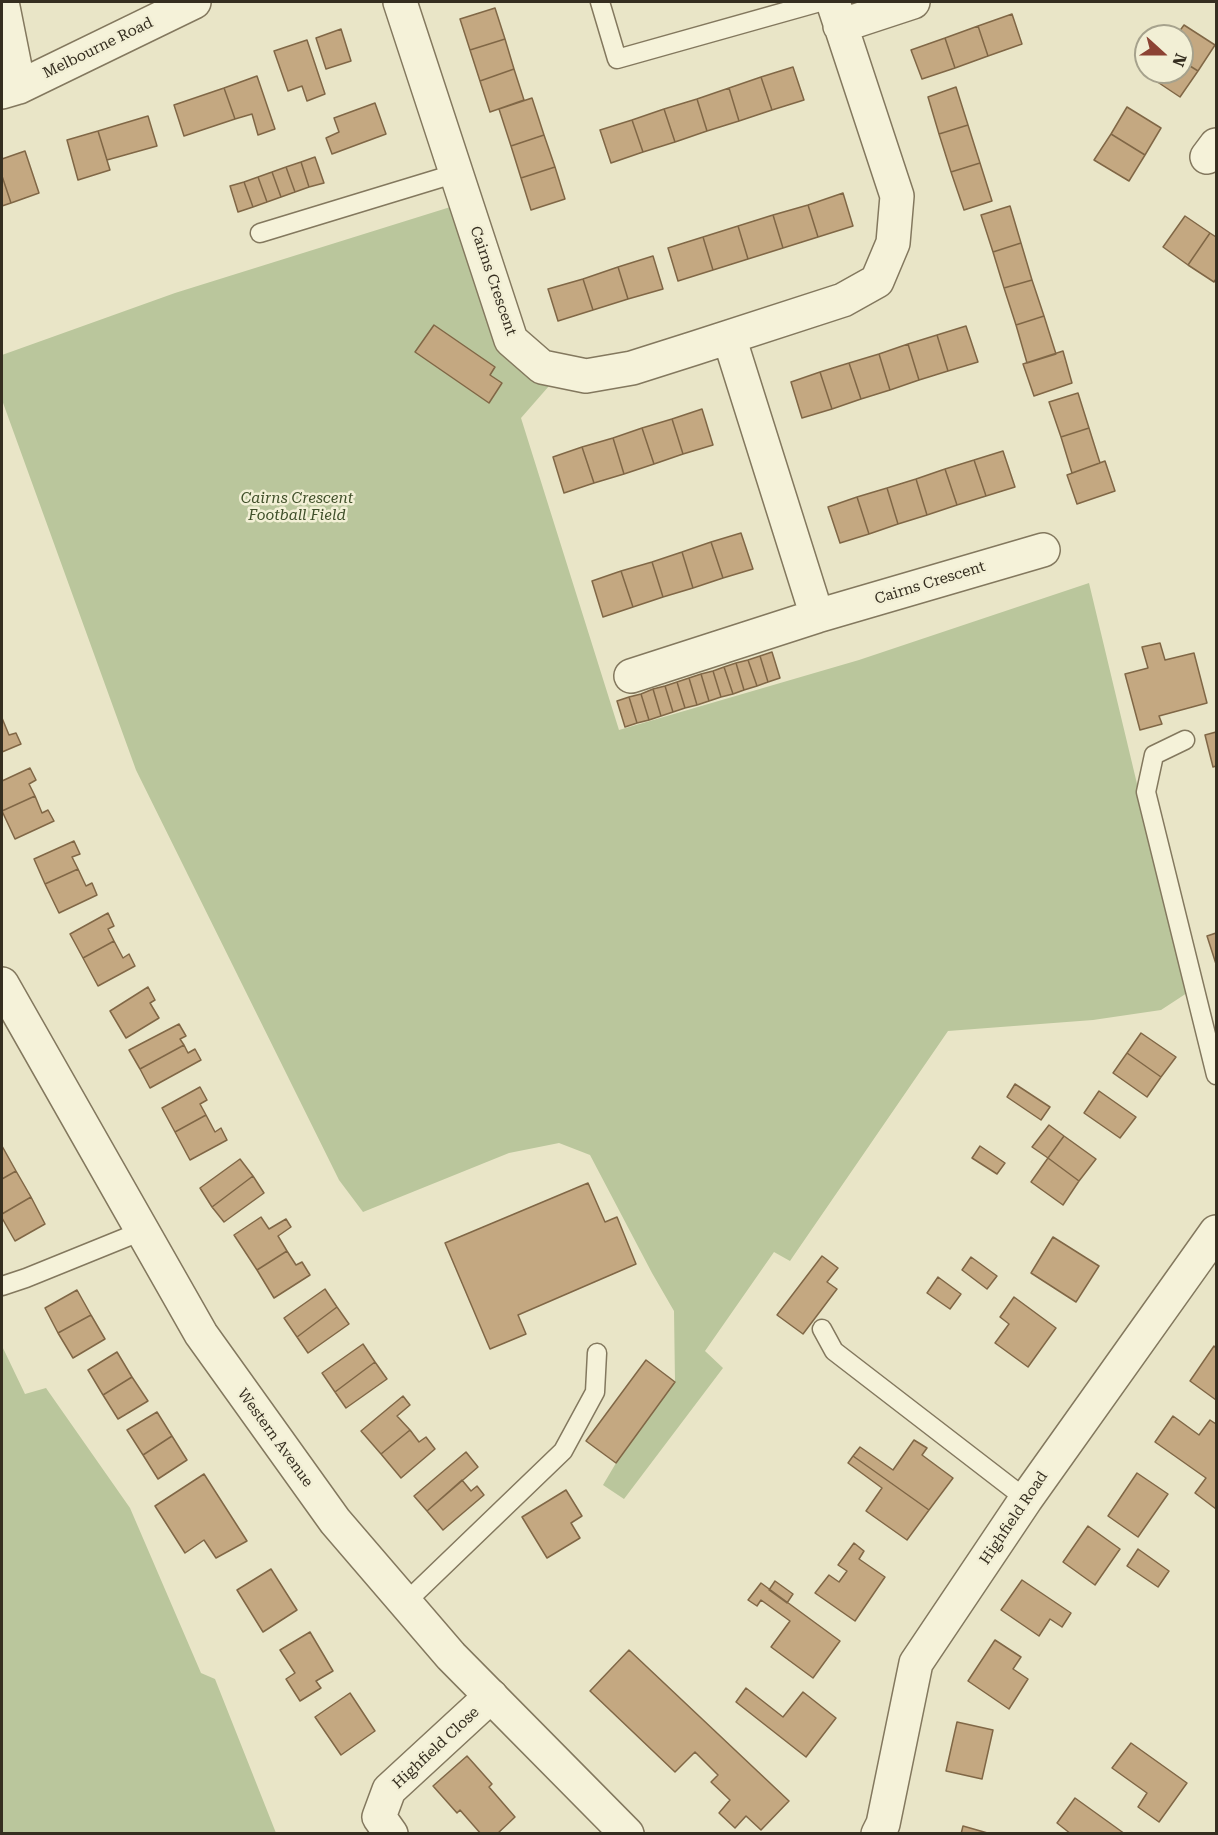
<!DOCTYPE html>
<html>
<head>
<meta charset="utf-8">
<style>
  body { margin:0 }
  #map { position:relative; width:1218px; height:1835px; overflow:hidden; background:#e9e5c7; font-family:"Roboto Serif",serif }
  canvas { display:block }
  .frame { position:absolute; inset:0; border:3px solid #352e20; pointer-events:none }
  .north { position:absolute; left:1134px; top:24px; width:60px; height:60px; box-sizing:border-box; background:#f2efd5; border:2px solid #a6a28d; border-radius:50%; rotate:111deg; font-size:16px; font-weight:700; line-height:24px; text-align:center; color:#352e20 }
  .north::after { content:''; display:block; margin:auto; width:21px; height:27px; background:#8c4334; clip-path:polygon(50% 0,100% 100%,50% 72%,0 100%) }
</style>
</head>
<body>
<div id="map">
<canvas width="1218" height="1835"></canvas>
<div class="frame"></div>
<div class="north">N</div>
</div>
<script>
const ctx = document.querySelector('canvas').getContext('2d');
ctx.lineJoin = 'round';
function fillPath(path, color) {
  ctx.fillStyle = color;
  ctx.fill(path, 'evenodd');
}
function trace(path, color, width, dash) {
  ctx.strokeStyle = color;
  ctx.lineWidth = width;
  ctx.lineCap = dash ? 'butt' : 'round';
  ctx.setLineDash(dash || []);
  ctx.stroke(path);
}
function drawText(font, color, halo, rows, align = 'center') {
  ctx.font = font + ' "Roboto Serif",serif';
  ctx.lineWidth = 5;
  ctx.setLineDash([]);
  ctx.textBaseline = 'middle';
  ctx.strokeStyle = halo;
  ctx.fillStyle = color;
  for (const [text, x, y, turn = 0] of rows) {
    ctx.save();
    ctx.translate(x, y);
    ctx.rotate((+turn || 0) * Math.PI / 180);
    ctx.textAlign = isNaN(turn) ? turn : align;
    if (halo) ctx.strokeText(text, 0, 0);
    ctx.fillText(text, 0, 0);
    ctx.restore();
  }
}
const green = new Path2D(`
  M460 204 476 255 556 378 521 418 619 730 859 660 1089 583 1187 993 1161 1010 1093 1020 948 1031 790 1261 774 1252 705 1351 723 1368 624 1499 603 1485 616 1463 675 1382 674 1311 652 1273 590 1155 559 1143 509 1153 363 1212 339 1180 136 770 2 400V355L175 293Z
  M2 1346 25 1394 46 1388 130 1508 201 1673 215 1679 276 1833H2Z`);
const building = new Path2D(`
  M495 8 505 39 470 50 460 19Z
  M1012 14 1022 44 988 56 978 26Z
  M1184 25 1215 45 1198 71 1182 61V36H1176Z
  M978 26 988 56 955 68 945 38Z
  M341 29 351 61 326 69 316 38Z
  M945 38 955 68 922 79 911 50Z
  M505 39 514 69 480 81 470 50Z
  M307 40 325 94 307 101 302 86 288 91 274 51Z
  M1182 61 1198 71 1180 97 1150 77 1153 72H1182Z
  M793 67 804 100 772 110 761 77Z
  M514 69 524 100 490 112 480 81Z
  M257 76 275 129 258 135 252 114 235 119 224 88Z
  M761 77 772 110 739 121 729 88Z
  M956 87 968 125 939 134 928 97Z
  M224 88 235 119 184 136 174 105Z
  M729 88 739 121 707 131 697 99Z
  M532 98 544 135 511 146 499 109Z
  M697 99 707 131 675 142 664 109Z
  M375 103 386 134 332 154 326 138 339 132 334 118Z
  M1127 107 1161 128 1145 155 1111 134Z
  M664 109 675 142 643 152 632 120Z
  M148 116 157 146 107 160 98 131Z
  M632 120 643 152 611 163 600 130Z
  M968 125 980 163 951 172 939 134Z
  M98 131 110 170 78 180 67 140Z
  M1111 134 1145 155 1129 181 1094 160Z
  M544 135 555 167 521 178 511 146Z
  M25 151 39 193 11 203 2 176V159Z
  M315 157 324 183 309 187 301 162Z
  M301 162 309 187 295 192 286 167Z
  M980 163 992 201 964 210 951 172Z
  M286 167 295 192 281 197 272 172Z
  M555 167 565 199 531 210 521 178Z
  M272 172 281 197 267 202 258 177Z
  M2 176 11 203 2 206Z
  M258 177 267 202 253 207 244 182Z
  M244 182 253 207 238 212 230 186Z
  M843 193 853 226 818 237 808 205Z
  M808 205 818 237 783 248 773 215Z
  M1010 206 1021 243 993 252 981 215Z
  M773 215 783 248 748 259 738 226Z
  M1185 216 1210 233 1188 265 1163 247Z
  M738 226 748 259 713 270 703 237Z
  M1210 233 1216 237V279L1214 282 1188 265Z
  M703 237 713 270 678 281 668 248Z
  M1021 243 1032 280 1004 288 993 252Z
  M653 256 663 289 628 299 618 267Z
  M618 267 628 299 593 310 583 279Z
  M583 279 593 310 558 321 548 289Z
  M1032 280 1044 316 1016 325 1004 288Z
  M1044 316 1056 354 1027 363 1016 325Z
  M434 325 495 367 490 375 502 383 489 403 415 352Z
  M966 326 978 362 948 371 937 335Z
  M937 335 948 371 919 380 908 344Z
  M908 344 919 380 890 390 879 354Z
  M1063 351 1072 383 1034 396 1023 364Z
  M879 354 890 390 861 399 849 363Z
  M849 363 861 399 832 409 820 372Z
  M820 372 832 409 802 418 791 382Z
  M1078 393 1089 428 1061 437 1049 402Z
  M702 409 713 445 683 454 672 419Z
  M672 419 683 454 654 464 642 428Z
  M642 428 654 464 624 474 613 438Z
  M1089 428 1100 463 1072 473 1061 437Z
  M613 438 624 474 594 483 582 447Z
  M582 447 594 483 564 493 553 457Z
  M1003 451 1015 487 986 496 974 460Z
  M974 460 986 496 957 505 945 469Z
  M1105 461 1115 491 1077 504 1067 475Z
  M945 469 957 505 927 515 916 479Z
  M916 479 927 515 898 524 887 488Z
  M887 488 898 524 869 534 857 497Z
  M857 497 869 534 840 543 828 507Z
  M741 533 753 569 723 578 711 542Z
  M711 542 723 578 693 588 682 552Z
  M682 552 693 588 663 597 652 562Z
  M652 562 663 597 633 607 621 571Z
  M621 571 633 607 603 617 592 581Z
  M1160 643 1165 660 1194 653 1207 703 1159 716 1162 724 1140 730 1125 674 1148 668 1142 647Z
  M772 652 780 678 768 682 760 656Z
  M760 656 768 682 757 686 748 660Z
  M748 660 757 686 744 690 736 663Z
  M736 663 744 690 733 694 724 667Z
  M724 667 733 694 721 697 713 671Z
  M713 671 721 697 709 701 701 674Z
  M701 674 709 701 697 705 689 678Z
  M689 678 697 705 685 708 677 682Z
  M677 682 685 708 673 712 665 686Z
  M665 686 673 712 661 716 653 689Z
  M653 689 661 716 649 720 641 694Z
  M641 694 649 720 637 723 629 697Z
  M629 697 637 723 625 727 617 701Z
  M2 718 9 735 16 733 21 744 2 752Z
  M1216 732V766L1213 767 1205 735Z
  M30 768 36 780 29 784 35 796 2 811V781Z
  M35 796 42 813 48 810 54 821 15 839 2 811Z
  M74 841 80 854 72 857 78 869 45 884 34 859Z
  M78 869 86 886 92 883 97 895 59 913 45 884Z
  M108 913 114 926 108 929 114 941 83 958 70 934Z
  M1216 933V964L1207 936Z
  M114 941 123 958 129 954 135 966 98 986 83 958Z
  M148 987 155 1000 150 1003 159 1018 126 1038 110 1011Z
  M179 1024 186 1036 180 1039 184 1045 140 1069 129 1050Z
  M1141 1033 1176 1057 1161 1077 1127 1053Z
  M184 1045 188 1053 195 1049 201 1060 150 1088 140 1069Z
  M1127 1053 1161 1077 1147 1097 1113 1073Z
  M1015 1084 1050 1107 1041 1120 1007 1097Z
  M200 1087 207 1100 200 1104 206 1115 175 1132 162 1108Z
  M1099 1091 1136 1117 1120 1138 1084 1113Z
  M206 1115 215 1132 221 1128 227 1140 190 1160 175 1132Z
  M1049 1125 1064 1136 1048 1158 1032 1147Z
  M1064 1136 1096 1159 1079 1181 1048 1158Z
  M2 1146 16 1171 2 1179Z
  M980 1146 1005 1163 997 1174 972 1158Z
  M1048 1158 1079 1181 1063 1205 1031 1182Z
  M240 1159 253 1176 212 1207 200 1188Z
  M16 1171 31 1197 2 1214V1179Z
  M253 1176 264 1193 224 1222 212 1207Z
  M588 1183 605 1222 617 1217 636 1264 518 1315 526 1334 490 1349 445 1243Z
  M31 1197 45 1224 15 1241 2 1218V1214Z
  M261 1217 269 1229 286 1219 291 1227 278 1236 287 1251 257 1270 234 1235Z
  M1053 1237 1099 1266 1076 1302 1031 1273Z
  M287 1251 296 1265 302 1262 310 1275 274 1298 257 1270Z
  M822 1256 838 1268 827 1282 837 1289 803 1334 777 1315Z
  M971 1257 997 1276 987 1289 962 1270Z
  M938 1277 961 1294 950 1309 927 1293Z
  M325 1289 337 1307 297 1337 284 1318Z
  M77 1290 91 1315 58 1333 45 1308Z
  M1014 1297 1056 1328 1028 1367 995 1343 1009 1324 1000 1317Z
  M337 1307 349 1324 308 1353 297 1337Z
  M91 1315 105 1339 73 1358 58 1333Z
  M363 1344 375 1362 335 1392 322 1373Z
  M1214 1346 1216 1348V1400L1190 1381Z
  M117 1352 132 1377 103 1395 88 1370Z
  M646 1360 675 1382 616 1463 586 1441Z
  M375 1362 387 1379 346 1408 335 1392Z
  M132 1377 148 1401 118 1419 103 1395Z
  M403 1396 410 1405 397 1416 410 1430 381 1454 361 1431Z
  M157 1412 172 1436 143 1455 127 1430Z
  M1173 1416 1199 1435 1210 1420 1216 1424V1509L1195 1493 1206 1478 1155 1442Z
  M410 1430 419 1442 426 1437 435 1449 401 1478 381 1454Z
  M172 1436 187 1460 158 1479 143 1455Z
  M914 1440 927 1448 922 1455 953 1478 929 1510 853 1456 860 1447 893 1470Z
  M466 1452 478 1467 427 1511 414 1496Z
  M853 1456 929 1510 907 1540 866 1511 882 1488 848 1463Z
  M1137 1473 1168 1494 1138 1537 1108 1516Z
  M204 1474 247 1541 216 1558 204 1540 185 1553 155 1506Z
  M462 1480 471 1491 477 1486 484 1495 443 1530 427 1511Z
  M566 1490 582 1516 571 1523 580 1538 547 1558 522 1517Z
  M1088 1526 1120 1549 1095 1585 1063 1562Z
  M854 1543 864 1551 859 1559 885 1577 855 1621 815 1593 829 1575 839 1582 847 1571 838 1565Z
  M1138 1549 1169 1571 1158 1587 1127 1566Z
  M271 1569 297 1610 263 1632 237 1590Z
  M1022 1580 1071 1613 1062 1627 1050 1619 1039 1636 1001 1610Z
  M775 1581 793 1594 787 1603 769 1590Z
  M761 1583 840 1641 813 1678 771 1647 790 1621 761 1600 757 1606 748 1600Z
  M310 1632 333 1671 316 1681 321 1688 300 1701 286 1679 295 1673 280 1650Z
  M995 1640 1021 1657 1013 1669 1028 1679 1009 1709 968 1681Z
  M629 1650 789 1801 761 1830 746 1816 735 1828 719 1813 730 1800 711 1782 718 1775 695 1752 675 1772 590 1691Z
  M746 1688 783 1717 803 1692 836 1718 806 1757 736 1702Z
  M350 1693 375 1731 341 1755 315 1717Z
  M957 1722 993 1730 982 1779 946 1771Z
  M1131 1743 1187 1783 1159 1822 1138 1807 1147 1793 1112 1768Z
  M467 1756 492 1784 489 1787 515 1817 497 1834H481L460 1810 457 1813 433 1786Z
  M1075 1798 1125 1834H1071L1057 1823Z
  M963 1826 991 1834H961Z`);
const service = new Path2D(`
  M600 2 617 59 820 2
  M260 233 457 173
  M1185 740 1154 755 1146 792 1216 1075
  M2 1286 26 1278 142 1231
  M822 1329 834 1351 1026 1499
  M405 1603 563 1451 595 1392 597 1353`);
const minor = new Path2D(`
  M2 2 19 87
  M400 2 511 340 542 367 586 376 632 368 695 348 843 300 877 281 893 243 897 196 833 2
  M840 26 913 2
  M2 92 19 87 194 2
  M1207 157 1216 145
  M817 616 1043 550
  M631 676 817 616 729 337
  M391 1834 379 1817 389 1790 491 1696
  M878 1834 883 1824 916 1663 1026 1499 1216 1232`);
const tertiary = new Path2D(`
  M2 984 201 1334 335 1521 451 1656 627 1834`);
const streetNames = [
  ["Melbourne Road",98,48,-26],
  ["Cairns Crescent",493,281,71],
  ["Cairns Crescent",930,583,-17],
  ["Western Avenue",275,1438,54],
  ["Highfield Road",1014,1518,-56],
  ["Highfield Close",436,1748,-43]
];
const parkNames = [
  ["Cairns Crescent",297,499],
  ["Football Field",297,516]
];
fillPath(green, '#bac69c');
fillPath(building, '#c4a881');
trace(building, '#806746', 1.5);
trace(service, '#83785e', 21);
trace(minor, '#83785e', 36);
trace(tertiary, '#83785e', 36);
trace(service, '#f5f2d9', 18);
trace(minor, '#f5f2d9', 33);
trace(tertiary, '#f5f2d9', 33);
drawText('15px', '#352e20', '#f2efd5', streetNames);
drawText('italic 15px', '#3f4f29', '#f2efd5', parkNames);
</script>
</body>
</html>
